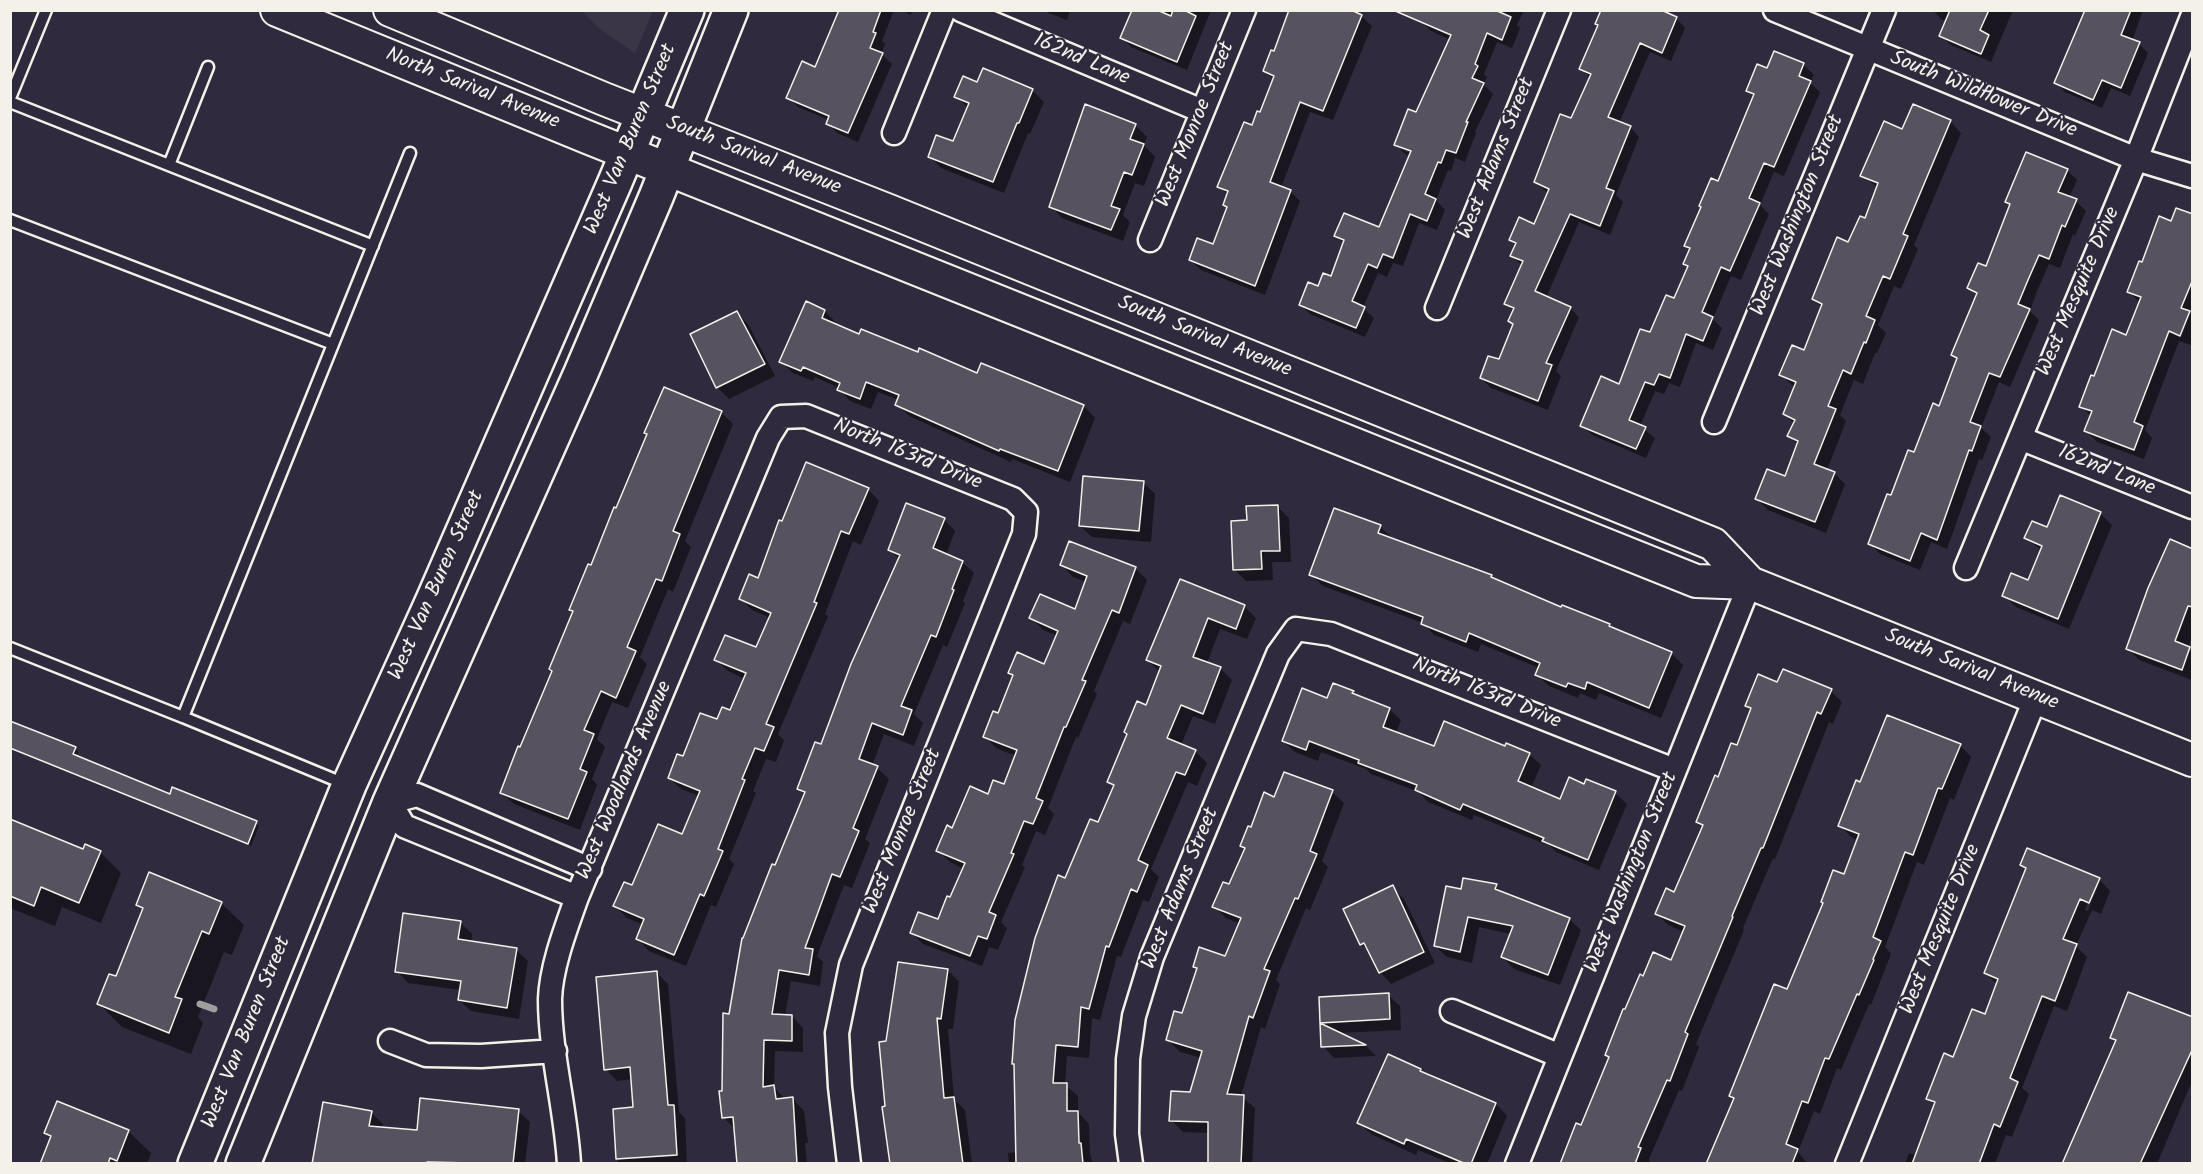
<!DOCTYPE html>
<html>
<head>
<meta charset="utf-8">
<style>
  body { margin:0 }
  #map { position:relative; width:2203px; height:1174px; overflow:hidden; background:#2f2a3d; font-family:Kalam,sans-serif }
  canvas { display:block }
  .frame { position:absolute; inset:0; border:12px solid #f4f1e8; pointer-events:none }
</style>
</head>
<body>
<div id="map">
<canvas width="2203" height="1174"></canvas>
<div class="frame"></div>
</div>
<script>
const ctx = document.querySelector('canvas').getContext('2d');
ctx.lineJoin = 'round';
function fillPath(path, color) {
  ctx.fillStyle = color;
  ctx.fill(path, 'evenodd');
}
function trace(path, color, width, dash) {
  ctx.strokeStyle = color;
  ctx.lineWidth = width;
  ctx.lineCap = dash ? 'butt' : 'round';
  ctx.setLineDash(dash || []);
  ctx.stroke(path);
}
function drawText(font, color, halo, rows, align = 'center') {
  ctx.font = font + ' Kalam,sans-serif';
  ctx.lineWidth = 4.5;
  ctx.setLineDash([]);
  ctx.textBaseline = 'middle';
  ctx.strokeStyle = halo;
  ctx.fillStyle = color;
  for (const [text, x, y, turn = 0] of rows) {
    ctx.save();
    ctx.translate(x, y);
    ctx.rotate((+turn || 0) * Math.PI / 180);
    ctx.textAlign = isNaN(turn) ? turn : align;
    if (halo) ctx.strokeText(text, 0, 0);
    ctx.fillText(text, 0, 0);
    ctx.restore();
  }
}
const built = new Path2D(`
  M582 11H653L635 53 601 30Z`);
const shadow = new Path2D(`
  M836 10H894L882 41 885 44 881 54 892 64 858 142 837 133 828 123 829 120 798 107 788 97 816 69 840 13Z
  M901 10H912L911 15Z
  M1041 10H1070L1067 20Z
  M1155 10H1211L1187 70 1131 47 1122 37Z
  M1427 10H1524L1517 25 1520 28 1512 48 1497 42 1484 74 1487 77 1483 84 1493 94 1475 132 1476 133 1465 162 1455 158 1451 171 1448 170 1436 200 1445 210 1437 230 1419 223 1403 266 1393 263 1387 277 1378 273 1363 308 1374 318 1365 337 1310 314 1300 304 1332 278 1344 244 1336 236 1380 229 1411 156 1405 154 1396 144 1416 114 1451 40 1431 31 1422 22ZM1405 147 1419 153 1418 156 1405 151Z
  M1933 10H2013L1991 62 1951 45 1941 36 1947 22 1941 19Z
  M2086 10H2143L2132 41 2139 44 2148 53 2130 96 2111 88 2102 108 2065 92 2056 83Z
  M1361 16 1372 26 1333 120 1310 112 1281 188 1290 191 1300 201 1265 295 1201 270 1190 260 1214 246 1228 208 1224 205 1228 195 1219 186 1261 114 1274 80 1265 71Z
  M1676 18 1685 28 1671 61 1650 52 1619 123 1630 127 1639 137 1616 195 1623 202 1610 235 1579 222 1546 298 1570 308 1579 317 1556 371 1561 376 1548 410 1491 388 1481 378 1499 361 1514 325 1510 321 1514 311 1506 304 1522 266 1512 255 1516 246 1510 240 1534 226 1548 193 1535 182 1572 120 1591 78 1581 69Z
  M1775 53 1804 65 1814 75 1810 83 1820 92 1784 176 1774 172 1760 205 1769 214 1741 280 1731 276 1713 319 1722 328 1713 350 1696 343 1680 387 1669 383 1664 394 1655 391 1640 426 1655 438 1646 458 1592 435 1582 425 1620 386 1651 334 1675 300 1689 268 1685 264 1691 250 1686 246 1719 183 1754 97 1748 90 1768 70Z
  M978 84 1032 90 1044 102 1030 134 1028 133 1004 193 941 168 930 156 954 143 968 108 956 96Z
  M1950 121 1961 133 1914 245 1918 249 1901 289 1894 286 1878 325 1886 333 1877 353H1875L1863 384 1854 380 1840 415 1846 421 1827 470 1834 473 1845 484 1826 533 1768 510 1757 499 1785 478 1798 445 1789 436 1794 424 1785 414 1795 388 1781 375 1805 352 1822 308 1813 299 1866 220 1878 188 1862 175 1903 131Z
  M1135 125 1147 137 1144 145 1155 157 1144 186 1135 183 1123 215 1130 222 1123 241 1062 218 1051 206Z
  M2067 170 2077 180 2069 198 2076 201 2086 211 2075 236 2073 234 2060 268 2049 264 2037 291 2030 311 2039 320 2010 387 1999 382 1981 428 1991 437 1982 460 1979 459 1947 549 1931 542 1920 570 1880 554 1870 544 1891 497 1940 407 1958 360 1953 355 1977 296 1969 288 1987 268 2011 205 2007 201Z
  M2192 216V342L2191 345 2179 341 2145 430 2152 438 2144 459 2097 442 2086 431 2091 416 2081 406 2095 378 2127 336 2140 303 2128 291 2143 264 2172 223Z
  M825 311 836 323 835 325 860 336 1084 406 1095 418 1070 482 1012 459 1011 462 909 416 897 404 899 400 878 392 871 409 850 401 839 388 815 377 813 381 793 373 781 362Z
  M737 313 748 324 775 376 729 399 717 387 692 334Z
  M721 412 733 424 685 541 691 547 673 592 668 589 640 657 647 664 628 708 612 702 597 739 605 747 592 779 597 785 580 830 514 804 502 793 553 672 574 612 571 609 592 567Z
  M1143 482 1155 494 1151 542 1092 537 1080 526Z
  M868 489 879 501 861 545 853 541 825 614 828 616 778 734 784 740 776 762 766 759 753 791 756 793 729 859 734 864 716 907 711 905 686 966 649 951 638 939 644 925 627 918 615 906 683 836 699 796 681 789 669 778 684 758 718 721 731 712 745 679 728 671 716 660 756 649 770 618 752 610 741 599 759 580Z
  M1277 506 1289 518 1291 562H1272L1273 580 1246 581 1235 570 1248 522Z
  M2100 513 2112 525 2069 629 2016 607 2004 595 2028 582 2042 551 2026 538Z
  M944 519 955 531 946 555 962 562 974 573 963 601 965 603 947 647 943 645 914 714 923 723 914 746 884 734 872 766 877 768 889 779 865 839 870 843 852 888 844 885 817 956 823 962 820 986 791 981 785 1016H792L803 1028V1052L775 1051 774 1087 785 1099H793L804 1111 808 1143H805L807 1164H738L735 1129 723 1117V1092L730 1015 776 867 805 795 799 788 821 746 900 560 890 550Z
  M1380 526 1392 538 1391 540 1491 576 1495 581 1562 609 1609 625 1613 629 1671 653 1683 665 1661 718 1599 693 1596 700 1580 693 1578 698 1549 686 1537 675 1539 668 1481 644 1478 652 1434 635 1423 623 1323 586 1311 575Z
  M2192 550V636L2188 648 2192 652V680L2139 660 2127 648Z
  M1062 565 1135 568 1147 580 1130 624 1123 621 1094 691 1097 694 1078 738 1076 737 1048 808 1054 814 1045 835 1036 831 1022 865 1025 867 1001 922 1007 928 998 950 989 947 982 966 923 944 911 932 939 921 964 869 950 862 938 851 953 830 989 795 1005 786 1016 756 996 748 985 736 998 715 1014 677 1010 672 1045 666 1058 636 1043 630 1031 618 1076 611 1086 582 1073 577Z
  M1180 581 1244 606 1256 618 1247 639 1220 629 1207 663 1220 668 1232 680 1215 724 1193 716 1181 745 1195 751 1207 763 1197 786 1188 782 1151 869 1159 877 1149 902 1143 900 1121 957 1117 956 1100 1020 1092 1018 1089 1058 1067 1056 1065 1085 1078 1096V1112L1089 1124 1090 1154 1093 1164H1009L1008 1153 1017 1152 1065 880 1099 824 1115 787 1109 781 1146 707 1160 672 1147 660Z
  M1778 684 1831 691 1842 702 1833 724 1829 722 1775 859 1773 858 1743 928 1744 930 1696 1044 1699 1047 1682 1091 1679 1090 1649 1159 1650 1164H1562L1581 1127 1610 1058 1607 1055 1644 978 1672 961 1684 932 1668 925 1656 913 1675 894 1703 827 1698 822 1719 779 1738 747 1752 711 1747 705Z
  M1353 692 1358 697 1389 709 1401 720 1396 733 1434 748H1506L1529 754 1541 765 1531 788 1561 801 1585 786 1587 781 1615 793 1627 804 1599 870 1556 852 1550 846 1474 815 1472 820 1428 802 1419 792 1371 774 1366 769 1321 752 1318 761 1295 752 1283 741 1328 700Z
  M10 722 75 748 78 752 76 757 170 796 256 823 259 826 251 846 10 749Z
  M1960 745 1971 757 1954 800 1950 798 1924 865 1917 862 1885 947 1891 954 1871 1005 1869 1004 1841 1070 1837 1068 1820 1114 1814 1111 1798 1152 1808 1164H1708L1735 1100 1731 1096 1787 991 1845 876 1858 840 1851 837 1840 825 1861 784Z
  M1285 774 1332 792 1344 803 1322 861 1328 867 1310 910 1306 908 1276 980 1280 984 1265 1029 1261 1027 1241 1096 1255 1108 1252 1164H1222L1209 1133 1183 1132 1171 1120 1192 1094 1202 1058 1180 1052 1168 1040 1183 1015 1198 970 1194 966 1226 958 1240 924 1226 918 1214 906 1230 886 1246 849 1242 846 1251 829 1275 799Z
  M10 821 84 851 100 852 121 873 101 923 62 907 55 926 10 908Z
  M2022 865 2099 879 2110 891 2101 914 2092 910 2076 946 2087 957 2067 1011 2054 1006 2022 1088 2029 1094 2012 1137 2006 1135 1995 1164H1905L1909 1153 1917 1156 1936 1106 1928 1099 1985 1016 1997 984 1986 973 2027 870ZM2096 883H2099L2088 911 2085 910Z
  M1496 886 1504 894 1569 919 1581 930 1560 985 1514 969 1503 957 1511 934 1479 927 1472 963 1447 957 1435 946 1462 891Z
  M1392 887 1404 899 1435 963 1391 984 1380 972 1371 953 1361 944Z
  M221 903 244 925 232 955 224 952 198 1017 203 1023 191 1054 122 1027 99 1004 116 978 144 911 138 905Z
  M460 922 472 934 471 943 516 950 528 961 519 1019 471 1011 459 1000 461 990 408 983 397 971Z
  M948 970 959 982 953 1029H948L954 1099 965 1110 972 1164H895L887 1108V1042Z
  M656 972 668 984 679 1112 685 1118 687 1164H618L615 1110 634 1109 632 1079 617 1081 606 1069Z
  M1388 995 1400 1006 1401 1030 1338 1033 1366 1046 1376 1056 1334 1058 1323 1046 1328 1028 1322 1022Z
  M2192 1019V1081L2157 1164H2064L2116 1042 2112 1037Z
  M1420 1071 1424 1075 1496 1104 1507 1116 1487 1164H1452L1418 1150 1416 1155 1371 1134 1359 1123Z
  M518 1111 530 1122 525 1164H314L371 1112 383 1124 382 1128 419 1131Z
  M128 1131 151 1153 147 1164H42L52 1138 46 1132Z`);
const stream = new Path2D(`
  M200 1004 214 1009`);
const building = new Path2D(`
  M839 10H881L873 32 876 33 870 48 883 53 848 133 826 124 829 116 786 98 802 61 815 67Z
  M1132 10H1157L1171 16 1173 10H1184L1196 16 1177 62 1120 38Z
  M1289 10H1351L1362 15 1323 111 1300 102 1270 182 1291 190 1255 286 1189 260 1197 238 1213 244 1227 207 1223 205 1228 191 1217 187 1244 122 1252 125 1257 111 1260 112 1274 76 1263 71 1271 50 1274 51Z
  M1393 10H1495L1511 17 1502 40 1487 33 1475 64 1478 66 1472 78 1484 83 1466 122H1468L1456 153 1446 150 1441 163 1438 162 1425 194 1436 199 1427 221 1410 214 1393 258 1383 254 1377 268 1368 264 1352 301 1365 307 1356 328 1299 305 1308 282 1318 286 1323 273 1331 276 1344 240 1334 236 1344 213 1379 227 1411 151 1394 145 1408 109 1416 112 1451 35Z
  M1601 10H1661L1677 17 1662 53 1640 43 1608 117 1631 126 1606 188 1614 191 1600 226 1570 214 1535 291 1571 307 1546 363 1552 365 1538 401 1480 378 1488 356 1499 359 1513 324 1508 321 1514 308 1504 304 1523 261 1510 256 1516 243 1509 240 1519 217 1534 224 1549 189 1534 182 1560 114 1571 118 1591 74 1579 69 1598 25 1595 24Z
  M1950 10H1989L1980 30 1989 35 1981 54 1939 36Z
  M2085 10H2131L2121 35 2140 42 2121 88 2102 80 2093 100 2054 83Z
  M1774 51 1804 63 1799 76 1811 81 1774 167 1764 163 1749 198 1760 203 1730 271 1721 267 1702 312 1713 317 1703 341 1686 334 1670 378 1659 374 1654 385 1645 382 1629 420 1646 427 1636 449 1580 426 1601 376 1619 384 1640 329 1650 332 1666 295 1674 298 1688 266 1683 264 1690 248 1684 246 1701 207 1699 206 1711 178 1718 181 1754 94 1746 91 1757 64 1767 68Z
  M983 68 1033 89 1019 123H1017L993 182 928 157 936 135 953 141 969 103 954 97 963 76 977 82Z
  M1085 104 1136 124 1130 139 1144 144 1132 175 1124 172 1111 206 1120 209 1111 230 1049 207Z
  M1913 104 1951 120 1903 234 1908 236 1890 279 1883 276 1866 316 1875 320 1866 343 1864 342 1851 374 1843 370 1828 406 1836 409 1814 464 1835 472 1815 522 1755 499 1767 469 1785 476 1798 441 1787 436 1795 420 1783 414 1796 382 1779 375 1792 345 1804 350 1822 304 1812 299 1837 237 1848 242 1860 216 1865 218 1878 183 1860 176 1884 121 1902 129Z
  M2026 152 2068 169 2058 192 2077 199 2065 227 2062 225 2049 259 2039 255 2028 280 2018 304 2030 309 2000 377 1989 373 1970 422 1981 426 1972 451 1969 450 1937 540 1921 533 1910 561 1868 544 1887 494 1891 495 1908 450 1914 452 1933 403 1939 406 1957 358 1951 355 1977 293 1967 288 1978 263 1986 266 2010 204 2005 202Z
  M2176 208 2193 214V279L2181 308 2190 311 2180 336 2169 331 2134 422 2143 426 2134 450 2084 431 2092 411 2079 407 2091 375 2094 376 2112 329 2126 335 2141 297 2127 292 2139 261 2142 262 2159 216 2171 221Z
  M806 301 825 310 822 318 859 334 861 329 918 352 919 348 977 373 981 363 1084 405 1058 471 1000 449 999 451 895 405 899 395 866 382 860 399 837 390 840 383 803 367 801 371 779 362Z
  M737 311 765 364 716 388 690 334Z
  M664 387 722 411 673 531 680 534 662 581 656 579 627 647 636 651 616 698 601 691 584 730 594 734 580 769 587 772 568 819 500 793 518 746 520 747 552 671 549 669 573 611 569 610 588 564 591 565 614 507 616 508 647 434 644 433Z
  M806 462 869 488 849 534 841 531 814 602 817 603 766 724 774 727 764 751 755 748 742 779 745 780 718 849 723 851 704 896 700 894 674 955 636 939 644 919 613 906 624 882 632 885 658 824 682 834 700 791 668 778 677 754 683 756 700 713 717 719 722 707 730 710 746 673 714 660 725 635 756 647 771 613 739 599 749 574 758 578 779 520 782 521Z
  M1083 476 1144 481 1139 531 1079 526Z
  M2060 495 2101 512 2058 619 2002 596 2011 573 2028 580 2042 546 2024 538 2032 521 2047 527Z
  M906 503 945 518 933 548 963 561 952 589 954 590 936 637 931 635 901 706 912 710 903 735 872 723 859 759 878 766 853 828 859 831 840 877 832 874 805 948 813 949 809 975 779 970 772 1014 792 1015V1041L764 1040 763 1087 774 1085 776 1099 793 1097 797 1164H737L733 1117 722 1118 719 1091H722L723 1013 729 1014 742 938H743L772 864 775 865 805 792 797 789 815 742 821 744 851 664 900 555 888 550Z
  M1278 505 1280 551H1261L1262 569 1233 570 1231 521 1247 520 1246 506Z
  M1334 508 1381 525 1378 533 1492 575 1491 577 1561 607 1562 605 1610 624 1609 626 1672 652 1649 708 1587 682 1585 689 1568 683 1566 687 1535 675 1540 663 1469 633 1466 642 1421 624 1423 617 1309 575Z
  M2170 539 2193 549V607L2188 606 2175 641 2190 647 2182 670 2126 649 2148 588Z
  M1069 541 1136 567 1119 613 1112 610 1082 680 1086 681 1066 727H1064L1036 798 1043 801 1033 824 1024 821 1011 853 1014 854 989 912 996 915 987 939 978 936 970 956 910 933 918 912 938 919 947 896 950 897 965 863 936 851 947 825 952 828 970 786 988 794 993 780 1004 784 1017 750 983 737 993 711 998 713 1013 675 1008 673 1017 652 1044 664 1058 631 1029 618 1040 594 1075 609 1087 576 1060 565Z
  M1180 579 1245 605 1236 629 1208 618 1193 657 1221 667 1203 714 1181 705 1167 738 1196 750 1185 775 1176 772 1138 860 1148 865 1137 892 1131 889 1109 947 1106 946 1089 1009 1081 1007 1078 1047 1056 1045 1053 1083H1067V1111H1078L1079 1143H1081L1083 1164H1016L1014 1064H1012L1015 1020 1035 938 1058 875 1065 878 1090 819 1098 822 1114 785 1107 782 1127 734 1124 732 1137 701 1146 705 1161 666 1146 660Z
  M1783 669 1832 689 1821 714 1817 712 1763 848H1761L1732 916 1733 917 1685 1032 1688 1034 1670 1081 1667 1080 1638 1147 1641 1148 1635 1164H1560L1576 1123 1581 1125 1609 1057 1605 1055 1623 1009H1625L1640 974 1643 976 1653 952 1671 960 1685 926 1655 914 1666 888 1674 892 1703 825 1696 822 1715 775 1718 777 1731 743 1737 745 1751 708 1745 706 1758 674 1777 682Z
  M1333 683 1354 691 1352 693 1390 708 1383 727 1434 746 1444 721 1505 746 1506 743 1530 753 1518 781 1560 799 1569 777 1584 784 1586 779 1616 791 1588 860 1542 841 1544 838 1463 804 1460 810 1415 790 1417 785 1358 763 1359 760 1309 741 1306 750 1282 741 1302 688 1327 698Z
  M1887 715 1961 744 1942 789 1938 788 1913 855 1905 852 1873 937 1881 941 1873 959 1874 960 1859 995 1857 994 1829 1059 1825 1058 1808 1103 1802 1101 1786 1144 1798 1149 1792 1164H1706L1734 1098 1729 1096 1774 984 1787 989 1823 903 1821 902 1833 870 1844 874 1859 834 1838 826 1856 780 1860 782Z
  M10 721 76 747 73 754 170 794 172 787 257 821 248 844 10 748Z
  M1284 772 1333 790 1310 851 1317 854 1298 899 1295 898 1264 969 1270 971 1253 1018 1249 1016 1227 1094 1244 1095 1241 1164H1208V1122L1169 1121 1171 1091 1190 1092 1202 1051 1166 1040 1174 1011 1182 1013 1197 968 1193 967 1199 947 1225 956 1241 918 1212 907 1223 882 1229 884 1245 848 1240 846 1248 826 1251 827 1264 792 1274 797Z
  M10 819 83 849 85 844 101 851 79 903 41 887 34 906 10 896Z
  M2027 848 2100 878 2089 903 2080 899 2063 939 2077 944 2055 1001 2042 996 2010 1078 2018 1082 2000 1127 1994 1124 1979 1164H1912L1935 1102 1926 1099 1944 1053 1953 1057 1972 1009 1985 1014 1998 979 1984 973 2026 868 2020 865Z
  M149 872 222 902 209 934 202 931 175 997 182 999 169 1033 97 1004 109 974 116 976 143 908 136 905Z
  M1463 878 1497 884 1495 889 1570 918 1548 975 1501 957 1513 926 1468 917 1460 952 1434 946 1446 886 1461 889Z
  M1393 885 1424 952 1379 973 1364 943 1360 945 1343 909Z
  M403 913 461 921 458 939 517 948 507 1008 458 1000 461 981 395 972Z
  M898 962 948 969 941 1019 937 1018 944 1098 954 1097 963 1164H890L882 1107 885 1106 879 1042 886 1041Z
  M657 971 668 1105H674L677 1155 616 1159 613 1109 633 1107 630 1067 604 1070 596 977Z
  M2128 992 2193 1017V1048L2140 1164H2062L2116 1040 2110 1038Z
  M1389 993 1390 1019 1320 1023 1319 997Z
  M1320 1023 1366 1045 1321 1047Z
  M1388 1054 1421 1069 1420 1071 1496 1103 1471 1164H1466L1406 1139 1404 1144 1357 1123Z
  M420 1098 519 1109 513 1164 427 1162V1164H312L323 1102 372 1111 369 1126 417 1130Z
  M57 1101 129 1130 117 1161 110 1158 108 1164H40L51 1136 44 1133Z`);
const lane = new Path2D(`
  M10 98 46 10
  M10 102 373 246
  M169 165 208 67
  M10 220 333 344
  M10 648 183 717
  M345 784 183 717 410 153`);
const street = new Path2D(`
  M961 10 1202 111
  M1775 10 2136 159 2192 176
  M894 133 944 10
  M1150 240 1244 10
  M1437 308 1559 10
  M1714 422 1884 10
  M2020 438 2192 507
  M1966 568 2136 159 2192 17
  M577 897 404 826 390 802 417 795 590 869
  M1452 1011 1560 1056
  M390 1041 426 1055 481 1056 555 1051
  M569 1164C566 1109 550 1054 550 999 551 967 566 928 577 897L768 438 781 417 806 416 1013 499 1026 512 1024 534 851 965 837 1033 840 1087 849 1164
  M1131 1164 1127 1134 1128 1059 1134 1016 1152 957 1278 654 1296 629 1331 634 1674 770
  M1517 1164 1750 583
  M1847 1164 2036 697`);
const secondary = new Path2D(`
  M277 10 587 137 1696 581 1750 583 2192 760
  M390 10 604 99 889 211 1713 544 1750 583`);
const primary = new Path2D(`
  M195 1164 349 785 433 600 615 182 687 10
  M243 1164 390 802 581 373 656 197 731 10`);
const streetNames = [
  ["162nd Lane",1081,61,23],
  ["North Sarival Avenue",472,90,22],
  ["South Wildflower Drive",1983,96,22],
  ["West Monroe Street",1197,125,-68],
  ["West Van Buren Street",632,140,-67],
  ["South Sarival Avenue",753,157,21],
  ["West Adams Street",1498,159,-68],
  ["West Washington Street",1799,216,-68],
  ["West Mesquite Drive",2080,292,-67],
  ["South Sarival Avenue",1204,338,22],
  ["North 163rd Drive",907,456,22],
  ["162nd Lane",2106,472,22],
  ["West Van Buren Street",438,586,-66],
  ["South Sarival Avenue",1971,671,22],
  ["North 163rd Drive",1486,695,22],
  ["West Woodlands Avenue",626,781,-67],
  ["West Monroe Street",904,832,-68],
  ["West Washington Street",1633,873,-68],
  ["West Adams Street",1182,889,-68],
  ["West Mesquite Drive",1942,930,-68],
  ["West Van Buren Street",248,1033,-68]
];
fillPath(built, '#3b3647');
fillPath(shadow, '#0007');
trace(stream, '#a19ea0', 7);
fillPath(building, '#56525f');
trace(building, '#f4f1e8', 1.5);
trace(lane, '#f4f1e8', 15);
trace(street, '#f4f1e8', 27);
trace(secondary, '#f4f1e8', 36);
trace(primary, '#f4f1e8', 38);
trace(lane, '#2f2a3d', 10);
trace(street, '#2f2a3d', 22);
trace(secondary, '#2f2a3d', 32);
trace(primary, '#2f2a3d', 33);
drawText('21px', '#f4f1e8', '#2f2a3d', streetNames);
</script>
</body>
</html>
